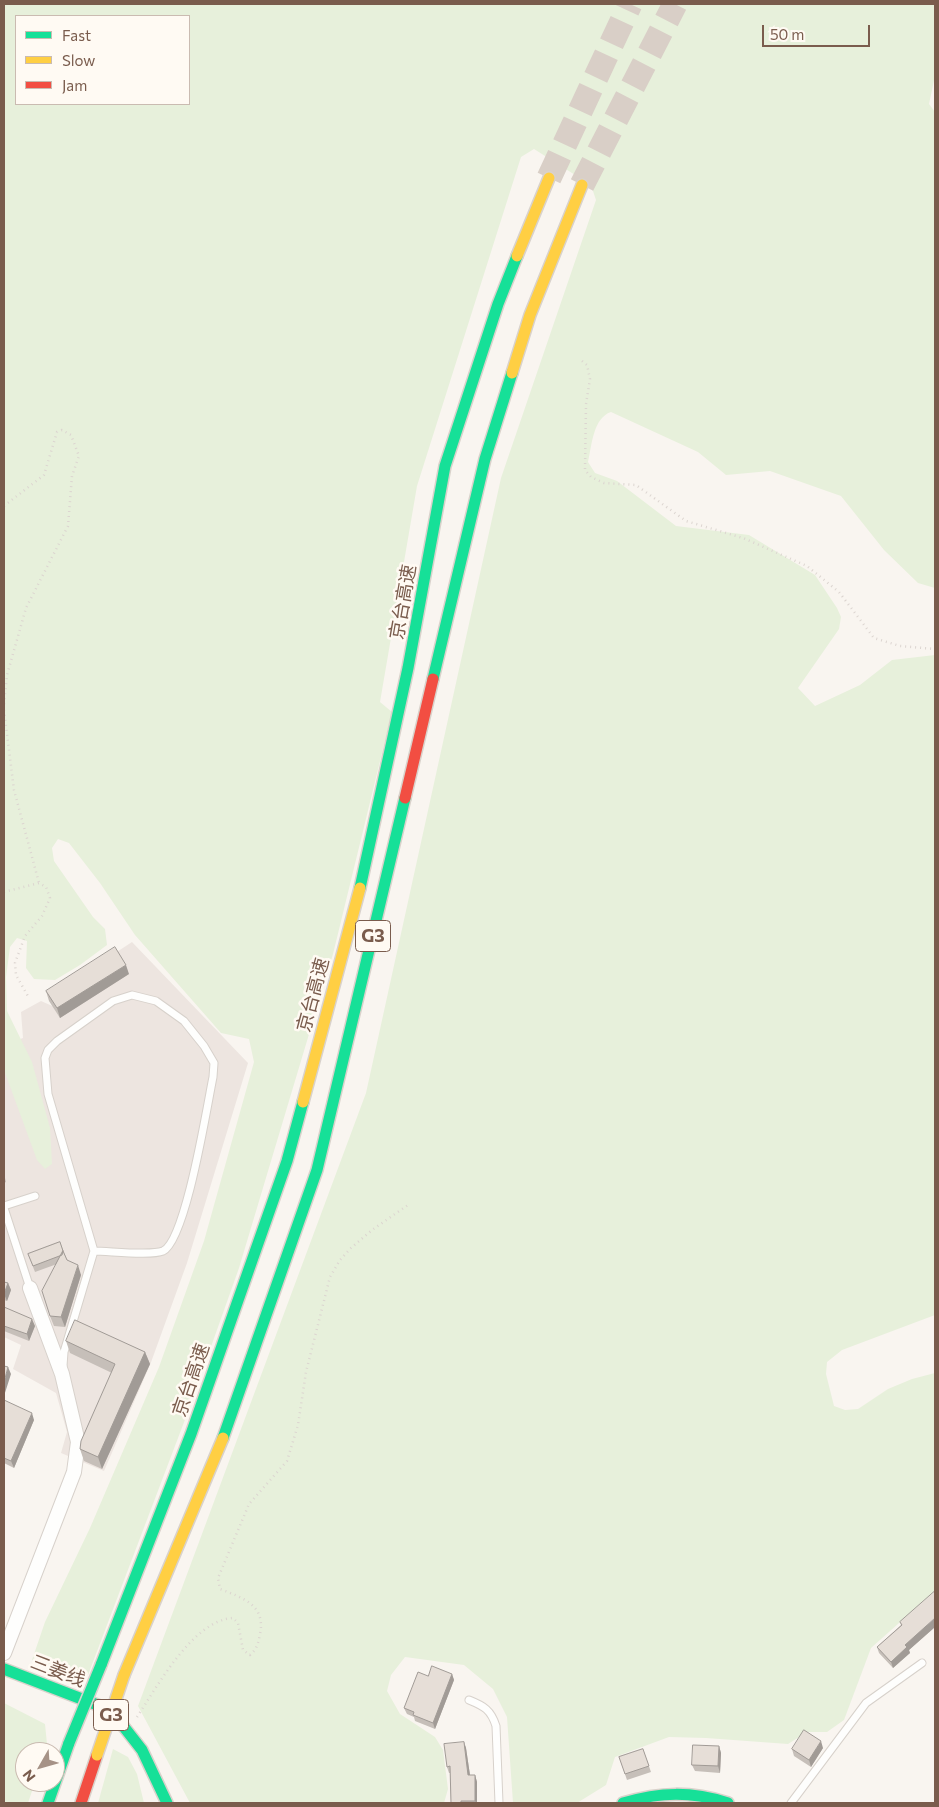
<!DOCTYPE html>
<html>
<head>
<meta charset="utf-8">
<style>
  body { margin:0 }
  #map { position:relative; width:939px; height:1807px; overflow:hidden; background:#f9f5f0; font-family:Commissioner,sans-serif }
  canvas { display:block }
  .frame { position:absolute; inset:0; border:5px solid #7a5c4d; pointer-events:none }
  .legend { position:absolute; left:15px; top:15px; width:175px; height:90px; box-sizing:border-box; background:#fffaf3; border:1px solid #cabbb1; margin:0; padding:6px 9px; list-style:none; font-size:15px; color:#7a5c4d }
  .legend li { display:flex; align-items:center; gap:10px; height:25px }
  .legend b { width:25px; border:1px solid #cabbb1 }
  .north { position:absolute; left:15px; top:1742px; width:50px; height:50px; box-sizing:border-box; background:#fffaf3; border:1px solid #cabbb1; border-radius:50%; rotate:232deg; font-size:14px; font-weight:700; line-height:20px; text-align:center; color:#7a5c4d }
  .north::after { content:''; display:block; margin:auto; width:18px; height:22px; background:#a69286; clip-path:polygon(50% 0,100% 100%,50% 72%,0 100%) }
  .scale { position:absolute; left:762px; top:25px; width:108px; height:22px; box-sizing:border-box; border:2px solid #7a5c4d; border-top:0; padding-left:6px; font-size:15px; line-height:18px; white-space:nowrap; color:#7a5c4d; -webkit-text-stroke:4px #fffaf3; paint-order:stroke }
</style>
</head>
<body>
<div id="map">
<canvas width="939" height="1807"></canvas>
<div class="frame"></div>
<ul class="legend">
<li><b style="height:6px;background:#16e098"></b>Fast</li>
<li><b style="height:6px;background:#ffcf43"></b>Slow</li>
<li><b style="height:6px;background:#f24e42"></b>Jam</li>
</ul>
<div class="north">N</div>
<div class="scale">50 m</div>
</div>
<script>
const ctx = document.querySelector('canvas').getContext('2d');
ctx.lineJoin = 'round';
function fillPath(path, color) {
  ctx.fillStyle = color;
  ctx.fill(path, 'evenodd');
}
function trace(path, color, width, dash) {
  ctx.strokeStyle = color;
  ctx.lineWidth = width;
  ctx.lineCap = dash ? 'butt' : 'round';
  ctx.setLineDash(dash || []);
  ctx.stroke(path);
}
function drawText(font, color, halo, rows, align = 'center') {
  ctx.font = font + ' Commissioner,"Noto Sans SC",sans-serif';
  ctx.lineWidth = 5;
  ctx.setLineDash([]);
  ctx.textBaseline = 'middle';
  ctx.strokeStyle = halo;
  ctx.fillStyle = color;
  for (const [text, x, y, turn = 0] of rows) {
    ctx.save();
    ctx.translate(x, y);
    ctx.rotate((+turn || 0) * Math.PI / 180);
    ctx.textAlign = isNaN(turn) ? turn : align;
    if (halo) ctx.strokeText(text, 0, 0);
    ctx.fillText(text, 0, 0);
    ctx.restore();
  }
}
const industrial = new Path2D(`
  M132 942 248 1063 187 1263 150 1365 104 1471 61 1453 67 1432 56 1393 13 1369 21 1345 4 1337V1045L23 1038 21 1012 41 1001 57 1008 97 965Z`);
const green = new Path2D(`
  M4 4H935V76L929 104 935 112V588L918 583 884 550 841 496 770 471 726 475 698 452 611 412C593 418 592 445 588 462L595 473 617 481 676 526 749 535 815 575 837 608 841 617 839 629 798 688 815 706 860 685 892 660 935 655V1315L842 1350 827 1362 826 1374 834 1406 845 1410 858 1409 888 1389 912 1379 935 1373V1591L871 1648 844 1720 827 1732H807L788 1744 706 1738 669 1737 615 1757 606 1785 577 1803H513L507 1717 493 1689 464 1665 405 1657 391 1675 387 1691 400 1714 435 1737 443 1750 448 1789 444 1803H190L138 1706 366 1093 501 478 596 200 591 185 534 149 521 157 417 486 380 702 392 712 333 954 239 1268 186 1417 88 1675 80 1682 32 1660 45 1622 90 1528 159 1367 204 1241 254 1062 249 1039 221 1033 135 935 100 883 69 843 58 839 52 848 54 861 93 917 105 929 107 945 80 965 55 980 34 979 26 968 27 941 17 938 10 947 6 977 7 1011 32 1062 50 1128 52 1164 45 1169 37 1160 4 1070ZM16 16H189V104H16Z
  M4 1703 45 1724 47 1744 45 1752H25V1782H35L28 1803H4Z
  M113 1749 128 1757 137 1774 144 1803H98Z`);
const highwayTunnel = new Path2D(`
  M549 178 630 4
  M582 185 675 4`);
const path = new Path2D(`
  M582 361 587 365 590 379 586 404 585 470 591 477 604 483 636 485 686 521 743 538 807 566 839 592 874 638 900 646 935 649
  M4 506 44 475 57 432 62 430 71 435 79 456 72 476 68 526 26 608 7 675 4 705
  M4 710 14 790 39 883
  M4 892 39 883 46 887 50 898 42 916 25 936 15 963 16 975 29 998
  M137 1717C157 1687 193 1620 233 1618L238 1623 243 1650 250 1655C257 1649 258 1644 260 1634 266 1605 243 1598 220 1589L218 1578 249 1504 287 1461 298 1425 306 1372 330 1277 340 1260 351 1248 372 1230 408 1205`);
const lane = new Path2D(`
  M4 1206 35 1196
  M4 1208 30 1288
  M63 1366 64 1352 94 1251 48 1094 45 1058 48 1050 57 1041 113 1001 132 995 156 1001 184 1021 204 1046 214 1063 213 1077C207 1106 186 1240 163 1251 151 1256 109 1251 94 1251
  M469 1700C484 1706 491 1710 496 1726L499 1803
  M791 1803 866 1703 922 1663`);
const street = new Path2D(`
  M4 1653 74 1472 78 1442 62 1374 30 1288`);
const fast = new Path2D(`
  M433 679 485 459 512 373
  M360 888 408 668 445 466 498 304 517 256
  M223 1438 317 1170 405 798
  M101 1665 191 1434 287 1161 303 1102
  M4 1669 100 1706 124 1727 142 1750 167 1803
  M48 1803 69 1743
  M623 1803C660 1792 691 1791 728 1803`);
const slow = new Path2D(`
  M517 256 549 178
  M512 373 530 315 582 185
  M303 1102 360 888
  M124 1675 223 1438`);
const jam = new Path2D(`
  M405 798 433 679
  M81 1803 97 1755`);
const fastBridge = new Path2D(`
  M69 1743 101 1665`);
const slowBridge = new Path2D(`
  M97 1755 124 1675`);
const wall = new Path2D(`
  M129 974 60 1018 49 1001 46 991Z
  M4 1174 6 1182 4 1183Z
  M60 1242 67 1260 81 1275 65 1327 54 1326 50 1316 57 1264 35 1272 28 1254Z
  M4 1282 8 1283 11 1290 7 1301 4 1300Z
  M4 1308 35 1326 29 1341 4 1331Z
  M66 1341 145 1352 150 1364 102 1469 84 1461 80 1449 112 1373 70 1353Z
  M4 1400 34 1420 14 1468 4 1463Z
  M900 1622 935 1627 909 1650 910 1653 893 1668 879 1653 877 1647 901 1625Z
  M452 1674 454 1680 435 1729 415 1721 414 1717 407 1714 404 1708 428 1676Z
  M464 1742 466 1748 470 1775H475L477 1782V1803H451L450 1773H449L447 1767Z
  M719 1746 721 1753 720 1773 695 1771 692 1765Z
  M823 1748 811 1767 794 1756 792 1749Z
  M643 1749 651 1772 627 1780 619 1757Z`);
const shadedWall = new Path2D(`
  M126 965 129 974 60 1018 57 1008Z
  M78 1265 81 1275 65 1327 61 1317Z
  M8 1283 11 1290 7 1301 4 1294Z
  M32 1319 35 1326 29 1341 27 1334Z
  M145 1352 150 1364 102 1469 98 1457Z
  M8 1367 11 1374 4 1396V1382Z
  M32 1413 34 1420 14 1468 11 1461Z
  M935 1618V1627L909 1650 910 1653 893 1668 891 1662 905 1645Z
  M452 1674 454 1680 435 1729 433 1723Z
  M821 1741 823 1748 811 1767 809 1760Z
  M464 1742 466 1748 471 1782 468 1775Z
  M719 1746 721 1753 720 1773 718 1766Z
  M475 1775 477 1782V1803H476L475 1801Z`);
const building = new Path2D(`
  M115 947 126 965 57 1008 46 991Z
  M60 1242 63 1251 62 1255 33 1266 28 1254Z
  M63 1251 67 1260 78 1265 61 1317 50 1316 42 1291Z
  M4 1282 8 1283 4 1294Z
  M4 1307 32 1319 27 1334 4 1326Z
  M75 1320 145 1352 98 1457 80 1449 81 1441 115 1364 66 1341Z
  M4 1366 8 1367 4 1382Z
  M4 1400 32 1413 11 1461 4 1458Z
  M934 1592 935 1594V1618L905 1645 907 1647 891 1662 877 1647 902 1625 900 1622Z
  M432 1666 452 1674 433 1723 413 1715 414 1712 404 1708 418 1672 428 1676Z
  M804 1730 821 1741 809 1760 792 1749Z
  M464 1742 468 1775H475V1801H461V1803H451L450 1766 447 1767 444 1744Z
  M693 1745 719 1746 718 1766 692 1765Z
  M643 1749 649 1766 625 1774 619 1757Z`);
const shields = [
  [373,936,35],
  [111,1715,35]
];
const shieldNames = [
  ["G3",373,936],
  ["G3",111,1715]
];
const streetNames = [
  ["京台高速",403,602,-80],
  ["京台高速",313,995,-75],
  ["京台高速",191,1380,-71],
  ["三姜线",58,1671,21]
];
fillPath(industrial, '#ede5e0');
fillPath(green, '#e7f0db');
trace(highwayTunnel, '#d9cfc7', 25, [25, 12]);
trace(lane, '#d7d1cb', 9);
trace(street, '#d7d1cb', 16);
trace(fast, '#d9d2cb', 14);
trace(slow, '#d9d2cb', 14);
trace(jam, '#d9d2cb', 14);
trace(path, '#dcd5d0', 2.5, [1, 4]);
trace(lane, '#fefefd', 7);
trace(street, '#fefefd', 14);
trace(fast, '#16e098', 11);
trace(slow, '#ffcf43', 11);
trace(jam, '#f24e42', 11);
trace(fastBridge, '#dad1cc', 14, []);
trace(slowBridge, '#dad1cc', 14, []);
trace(fastBridge, '#16e098', 11);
trace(slowBridge, '#ffcf43', 11);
fillPath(wall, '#c6bfb9');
fillPath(shadedWall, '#a19b96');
fillPath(building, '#e6ded7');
trace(building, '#a19b96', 1);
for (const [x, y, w] of shields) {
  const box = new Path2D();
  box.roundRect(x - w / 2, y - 15.5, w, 31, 4);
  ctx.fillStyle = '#fffaf3';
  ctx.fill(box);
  trace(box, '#7a5c4d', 1);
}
drawText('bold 18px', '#7a5c4d', null, shieldNames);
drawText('19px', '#7a5c4d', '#fffaf3', streetNames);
</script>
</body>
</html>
